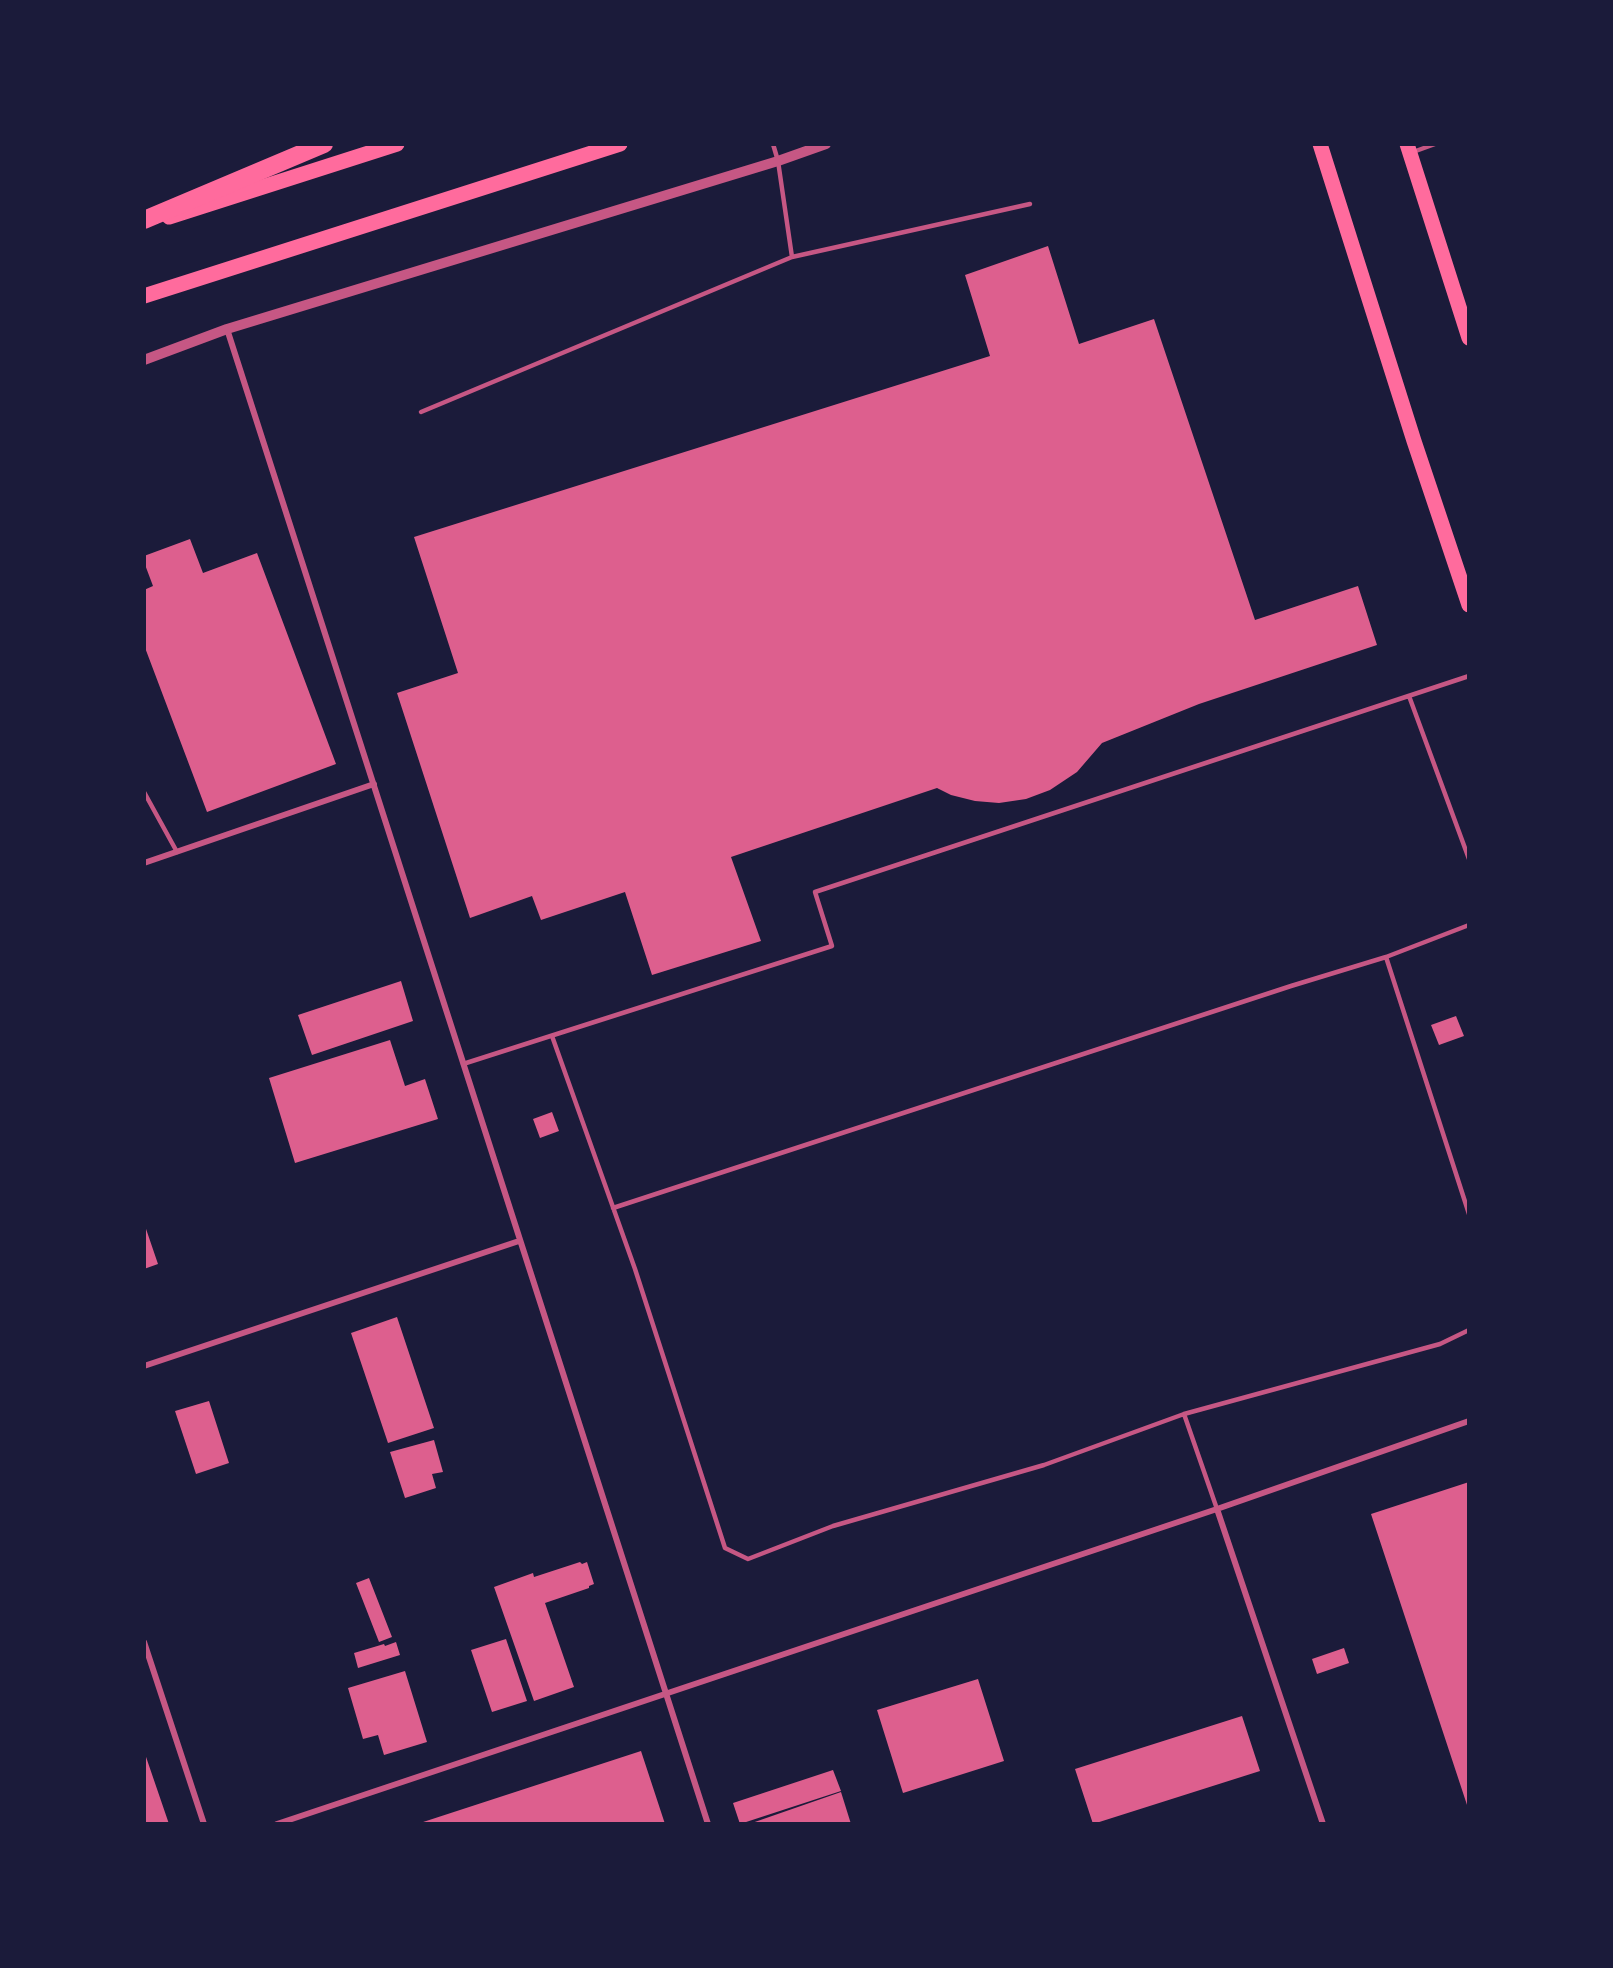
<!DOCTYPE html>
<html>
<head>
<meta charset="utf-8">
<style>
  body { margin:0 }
  #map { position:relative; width:1613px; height:1968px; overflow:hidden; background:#1b1b3a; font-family:Signika,sans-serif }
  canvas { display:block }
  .frame { position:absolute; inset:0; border:146px solid #1b1b3a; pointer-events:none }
</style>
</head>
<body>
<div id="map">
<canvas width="1613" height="1968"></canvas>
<div class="frame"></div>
</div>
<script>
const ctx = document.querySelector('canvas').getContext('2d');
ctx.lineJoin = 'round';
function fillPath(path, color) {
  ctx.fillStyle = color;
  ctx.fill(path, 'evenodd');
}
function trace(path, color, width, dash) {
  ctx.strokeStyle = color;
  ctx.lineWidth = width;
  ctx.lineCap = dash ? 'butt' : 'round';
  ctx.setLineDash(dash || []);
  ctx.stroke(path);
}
const building = new Path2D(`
  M1048 246 1079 344 1154 319 1255 620 1358 586 1377 645 1199 704 1102 743 1077 772 1050 790 1026 799 999 803 975 801 951 795 937 788 731 857 761 941 652 975 625 892 541 920 532 896 470 918 397 693 458 673 414 537 990 356 965 275Z
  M190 539 203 573 257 553 336 764 207 812 144 645V590L153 586 144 562V556Z
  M401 981 413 1021 312 1055 298 1015Z
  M1456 1016 1464 1036 1439 1045 1431 1025Z
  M390 1040 405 1086 425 1079 438 1119 295 1163 269 1078Z
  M552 1112 559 1131 540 1138 533 1119Z
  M144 1223 158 1264 144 1269Z
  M397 1317 434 1428 388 1443 351 1333Z
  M209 1401 229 1463 196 1474 175 1411Z
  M434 1440 443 1472 432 1474 436 1488 405 1498 390 1452Z
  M1469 1482V1811L1371 1514Z
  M580 1562 582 1564 587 1562 594 1584 589 1586V1588L545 1603 574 1687 534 1701 494 1587 533 1573 534 1577Z
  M369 1578 392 1637 379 1642 356 1583Z
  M506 1639 527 1701 492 1712 471 1650Z
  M396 1642 400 1655 358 1668 354 1653 384 1644 385 1646Z
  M1344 1648 1349 1663 1317 1674 1312 1659Z
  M405 1671 427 1742 384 1755 378 1735 363 1739 348 1688Z
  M978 1679 1004 1761 903 1793 877 1710Z
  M1242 1716 1260 1771 1093 1824 1075 1769Z
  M144 1751 169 1824H144Z
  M641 1751 665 1824H417Z
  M833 1770 841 1791 740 1824 733 1803Z
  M841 1792 851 1824H749Z`);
const service = new Path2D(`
  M1413 152 1435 144
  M792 257 1030 204
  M421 412 792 257 778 161 773 144
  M1409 696 1469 859
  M144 792 177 852
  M1469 925 1386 957 1469 1214
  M552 1036 635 1269 725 1548 748 1559 833 1526 1044 1465 1184 1414 1440 1344 1469 1330
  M463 1064 832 946 815 892 1469 676
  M613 1208 1291 986 1386 957
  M1184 1414 1217 1509`);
const minor = new Path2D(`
  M227 329 708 1824
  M144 863 374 784
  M144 1366 519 1241
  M1217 1509 1323 1824
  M144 1642 204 1824
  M277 1824 1217 1509 1469 1421`);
const tertiary = new Path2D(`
  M144 360 227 329 778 161 826 144`);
const primary = new Path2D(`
  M1320 144 1414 441 1469 605
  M1407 144 1469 338
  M169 217 397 144
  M144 296 620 144`);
const motorway = new Path2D(`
  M144 220 324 144`);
fillPath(building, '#dd5f8e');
trace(service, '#c65784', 4.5);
trace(minor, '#c65784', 6);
trace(tertiary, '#c65784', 10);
trace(primary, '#ff6b9d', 15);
trace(motorway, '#ff6b9d', 18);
</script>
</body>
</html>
